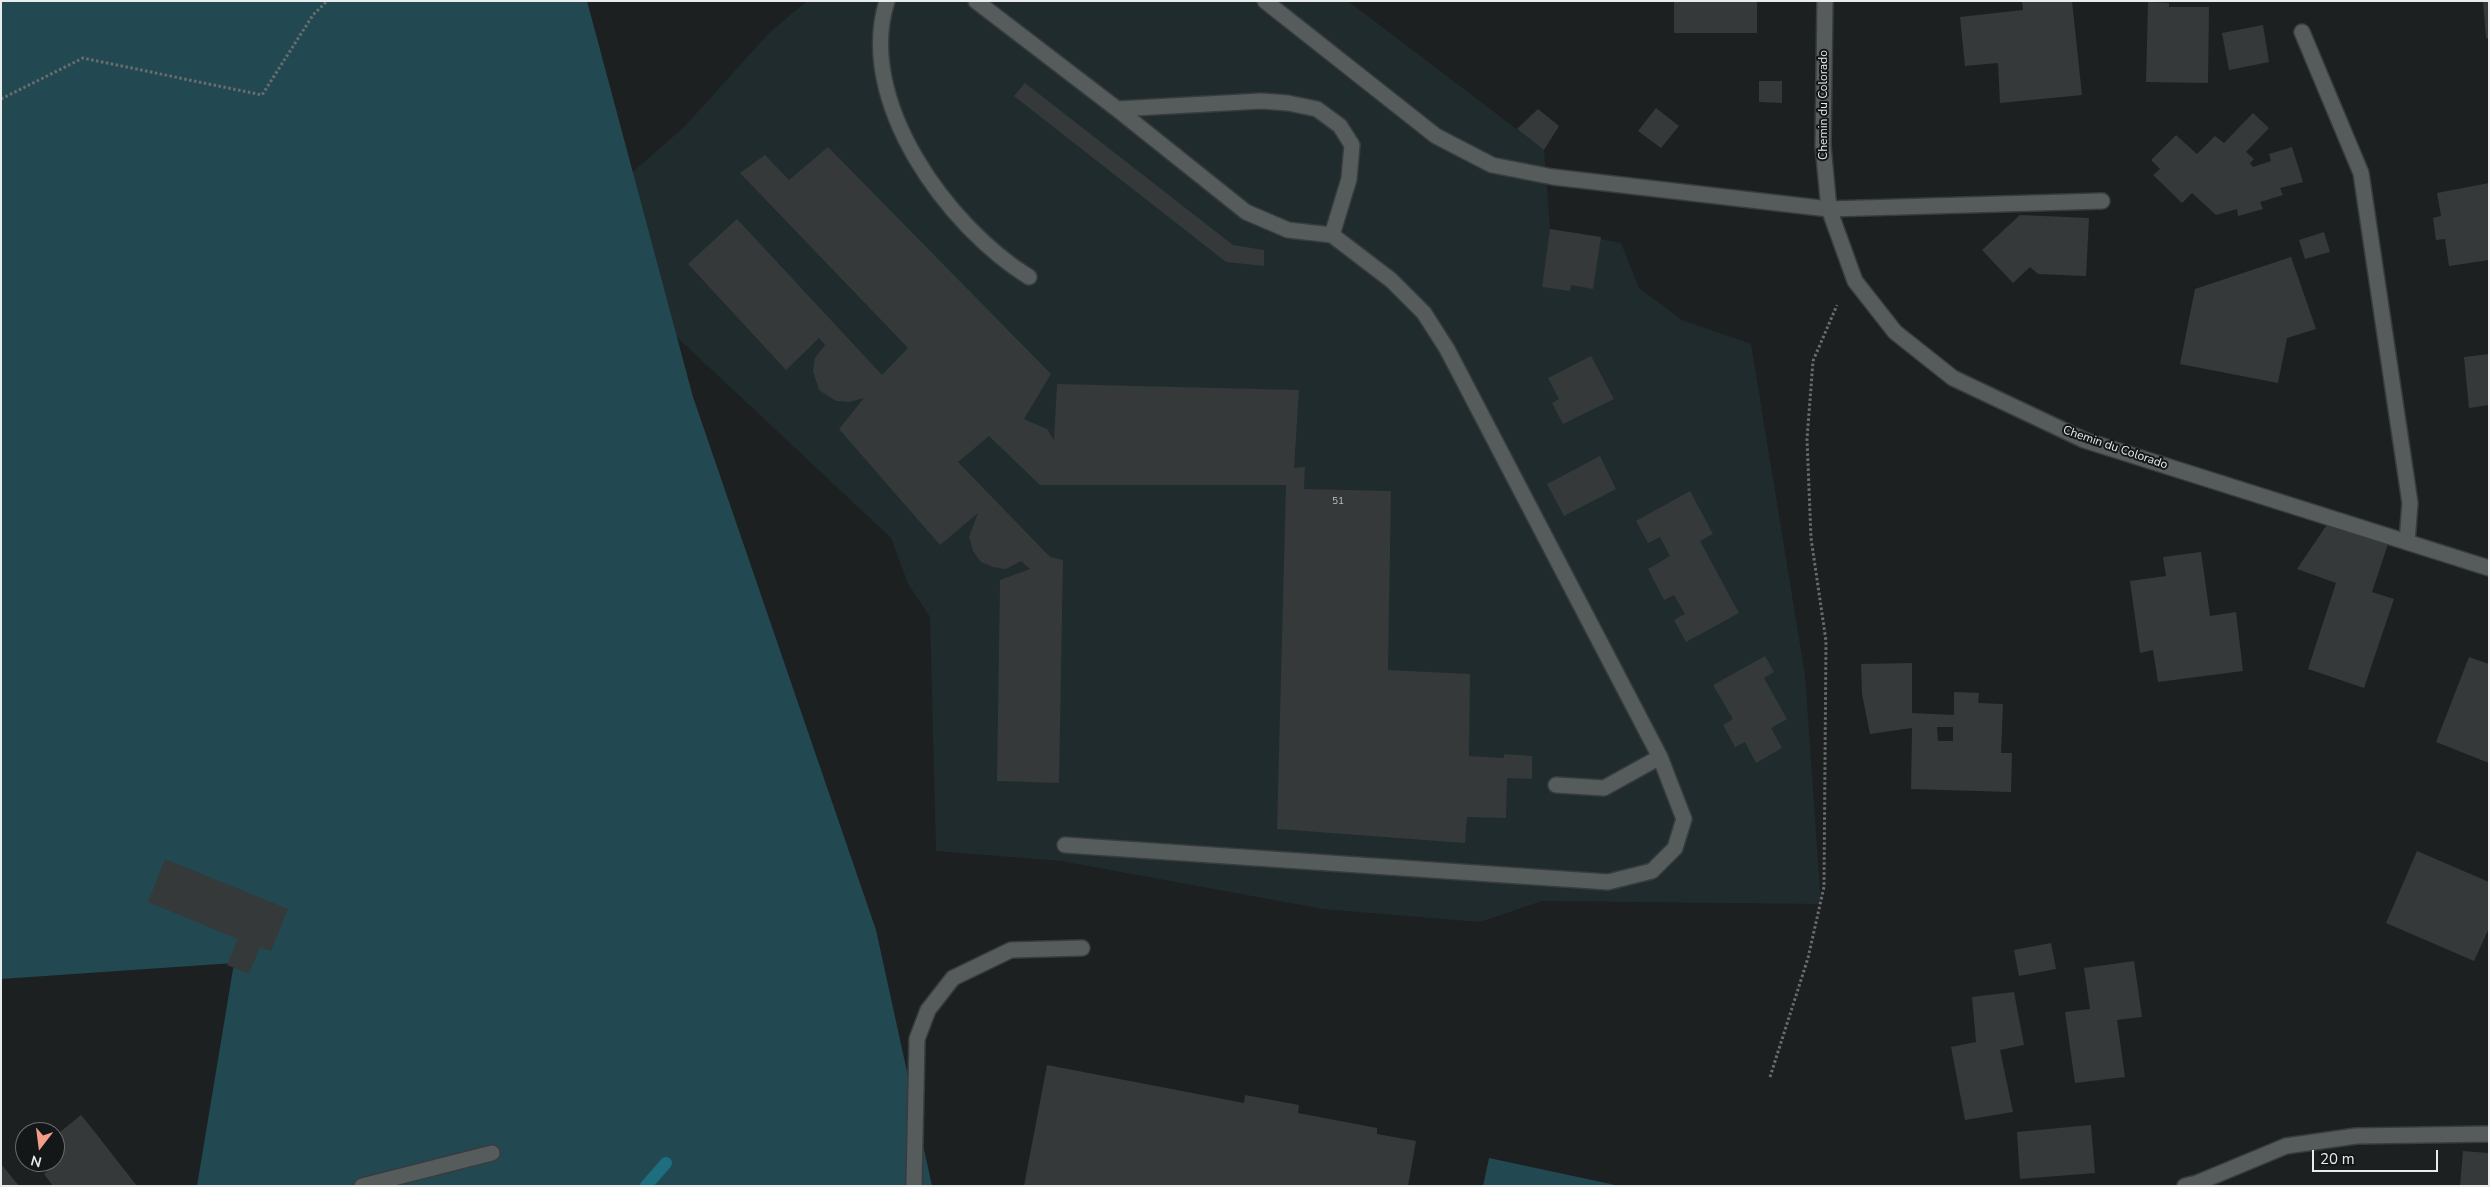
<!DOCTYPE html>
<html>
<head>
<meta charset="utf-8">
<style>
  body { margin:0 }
  #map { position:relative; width:2490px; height:1187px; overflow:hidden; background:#1c2021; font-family:"Nunito Sans",sans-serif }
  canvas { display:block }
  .frame { position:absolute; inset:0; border:2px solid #e9ecec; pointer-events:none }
  .north { position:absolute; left:15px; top:1122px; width:50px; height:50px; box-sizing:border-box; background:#131717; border:1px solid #696c6c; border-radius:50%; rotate:195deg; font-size:14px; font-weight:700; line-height:20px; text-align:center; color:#e9ecec }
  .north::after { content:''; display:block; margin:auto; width:18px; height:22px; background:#f49e8a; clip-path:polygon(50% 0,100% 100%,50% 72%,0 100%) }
  .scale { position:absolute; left:2312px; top:1150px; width:126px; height:22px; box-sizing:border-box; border:2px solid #e9ecec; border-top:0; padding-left:6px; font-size:15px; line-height:18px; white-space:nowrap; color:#e9ecec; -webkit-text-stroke:4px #131717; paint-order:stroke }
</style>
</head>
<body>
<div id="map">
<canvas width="2490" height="1187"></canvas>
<div class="frame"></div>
<div class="north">N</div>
<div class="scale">20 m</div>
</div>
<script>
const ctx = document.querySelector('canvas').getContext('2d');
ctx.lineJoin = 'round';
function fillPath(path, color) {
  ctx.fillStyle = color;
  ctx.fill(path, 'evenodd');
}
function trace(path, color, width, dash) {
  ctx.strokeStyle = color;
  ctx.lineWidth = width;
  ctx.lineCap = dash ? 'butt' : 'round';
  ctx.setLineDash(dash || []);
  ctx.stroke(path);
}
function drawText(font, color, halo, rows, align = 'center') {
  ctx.font = font + ' "Nunito Sans",sans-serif';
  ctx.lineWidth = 4;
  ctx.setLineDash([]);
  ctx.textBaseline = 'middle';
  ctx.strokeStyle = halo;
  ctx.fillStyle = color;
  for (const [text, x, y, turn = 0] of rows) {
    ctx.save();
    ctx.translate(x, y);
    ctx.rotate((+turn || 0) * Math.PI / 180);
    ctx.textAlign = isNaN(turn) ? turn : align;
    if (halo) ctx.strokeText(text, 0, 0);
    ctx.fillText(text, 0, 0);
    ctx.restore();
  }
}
const built = new Path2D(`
  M807 1H1348L1544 150 1550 229 1621 243 1639 288 1682 320 1751 344 1805 675 1821 904 1542 901 1480 922 1323 909 1061 861 936 851 930 617 908 584 891 538 565 232 685 126 769 33Z`);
const green = new Path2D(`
  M1 1H587L693 397 876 930 932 1186H197L234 963 1 979Z
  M1489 1158 1620 1186H1483Z`);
const stream = new Path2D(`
  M646 1186 666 1163`);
const building = new Path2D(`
  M1674 1H1757V33H1674Z
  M2022 1H2072L2082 95 2000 103 1998 63 1965 66 1960 17 2023 10Z
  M2483 1H2489V38H2486Z
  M2148 2 2169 3V7H2209L2208 83 2146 82Z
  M2263 25 2269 62 2229 70 2222 33Z
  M1759 81H1782V103L1759 102Z
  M1025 83 1233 245 1264 250V266L1226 262 1014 96Z
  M1656 108 1679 126 1661 148 1638 131Z
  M1538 109 1559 126 1544 150 1517 129Z
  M2253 113 2269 128 2246 152 2254 159 2250 163 2253 167 2271 161 2269 154 2292 147 2303 182 2280 188 2283 195 2260 202 2263 209 2238 216 2237 209 2216 215 2192 193 2182 203 2153 175 2160 169 2151 160 2176 135 2197 154 2215 136 2224 143Z
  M828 147 1051 374 1024 419 1047 429 1054 440 1057 384 1299 390 1294 468 1305 467 1304 489 1391 491 1388 670 1470 674 1469 756 1504 758V754L1532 756V779L1507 778 1506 818 1467 817 1465 843 1277 829 1286 485H1040L989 436 958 462 1050 557 1063 560 1059 783 997 781 1000 580 1030 569 1021 561 1006 569 993 567 981 562 973 551 969 537 978 513 940 545 839 429 864 398 850 402 836 401 819 390 813 371 815 358 825 345 819 338 786 370 688 264 737 219 882 375 908 348 740 173 765 155 789 180Z
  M2489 183V260L2449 266 2445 239 2436 240 2433 218 2441 216 2437 193Z
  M2020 215 2089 218 2086 276 2038 274 2030 267 2013 283 1982 250Z
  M1550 229 1601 237 1593 289 1571 285 1570 291 1542 287Z
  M2324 232 2330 252 2305 259 2299 240Z
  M2291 257 2316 329 2287 338 2278 383 2180 364 2195 289Z
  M2489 354V405L2469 408 2464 357Z
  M1591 356 1614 399 1563 424 1552 403 1559 399 1548 378Z
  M1600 456 1616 489 1564 516 1547 484Z
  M1690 491 1713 534 1700 541 1739 613 1686 642 1674 620 1685 614 1674 595 1664 600 1648 569 1670 556 1660 537 1648 543 1636 521Z
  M2330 520 2389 541 2372 592 2394 599 2364 688 2308 669 2336 583 2297 569Z
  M2201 552 2210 616 2236 612 2243 671 2158 682 2153 650 2140 653 2130 581 2166 576 2163 557Z
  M1765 656 1774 672 1764 678 1787 719 1771 728 1782 748 1756 763 1745 742 1735 747 1723 725 1733 719 1713 685Z
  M2469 657 2489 664V763L2436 742Z
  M1912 663V713L1954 715V692L1979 693 1978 703 2003 704 2001 753H2012L2011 792 1911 789 1912 728 1870 734 1862 694 1861 664ZM1937 727H1953V741H1938Z
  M2417 851 2489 882V928L2474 961 2386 923Z
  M165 859 288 909 271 951 260 947 249 974 227 965 238 939 148 902Z
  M2051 943 2056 969 2019 976 2014 950Z
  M2134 961 2142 1017 2117 1020 2125 1077 2075 1083 2065 1012 2090 1009 2084 968Z
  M2014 992 2024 1045 2000 1050 2013 1112 1965 1120 1951 1047 1976 1042 1972 997Z
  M1047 1065 1244 1103 1245 1095 1299 1105 1298 1113 1377 1128V1134L1416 1141 1408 1186H1024Z
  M81 1115 94 1131 137 1186H53L44 1174 53 1167 49 1162H55V1136Z
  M2091 1125 2095 1173 2020 1179 2017 1132Z
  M2463 1151 2489 1153 2488 1186H2460Z
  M1 1164 19 1186H1Z`);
const path = new Path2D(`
  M1 99 83 58 262 95 313 15 327 1
  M1770 1077 1808 958 1824 887 1826 641 1811 538 1807 439 1813 361 1837 305`);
const lane = new Path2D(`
  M887 1C855 101 948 227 1029 277
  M976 1 1117 109 1246 212 1288 230 1332 235 1391 280 1424 313 1447 349 1660 757 1604 788 1556 785
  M1265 1 1436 136 1492 165 1553 177 1829 209
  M2302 32 2361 173 2410 503 2407 542
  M1117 109 1261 101 1288 103 1317 109 1340 126 1352 145 1349 179 1332 235
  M1065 845 1608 882 1652 871 1675 848 1684 819 1660 757
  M914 1186 917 1039 928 1010 953 978 1011 950 1082 948`);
const street = new Path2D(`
  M1825 1 1823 146 1829 209 1855 281 1895 332 1953 378 2084 440 2489 568
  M1829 209 2102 201
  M362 1186 492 1153
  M2185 1186 2197 1183 2286 1146 2356 1136 2489 1134`);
const numberNames = [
  ["51",1338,502]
];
const streetNames = [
  ["Chemin du Colorado",1824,105,-90],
  ["Chemin du Colorado",2115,448,19]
];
fillPath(built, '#202b2d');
fillPath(green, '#224952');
trace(stream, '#1d6e7e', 12);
fillPath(building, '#35393a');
trace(lane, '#393c3c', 18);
trace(street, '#393c3c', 18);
trace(path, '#6a6d6e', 3, [2.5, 2.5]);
trace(lane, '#565b5c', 15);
trace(street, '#565b5c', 15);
drawText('10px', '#bcbfc0', null, numberNames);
drawText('12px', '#e9ecec', '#131717', streetNames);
</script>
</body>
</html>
